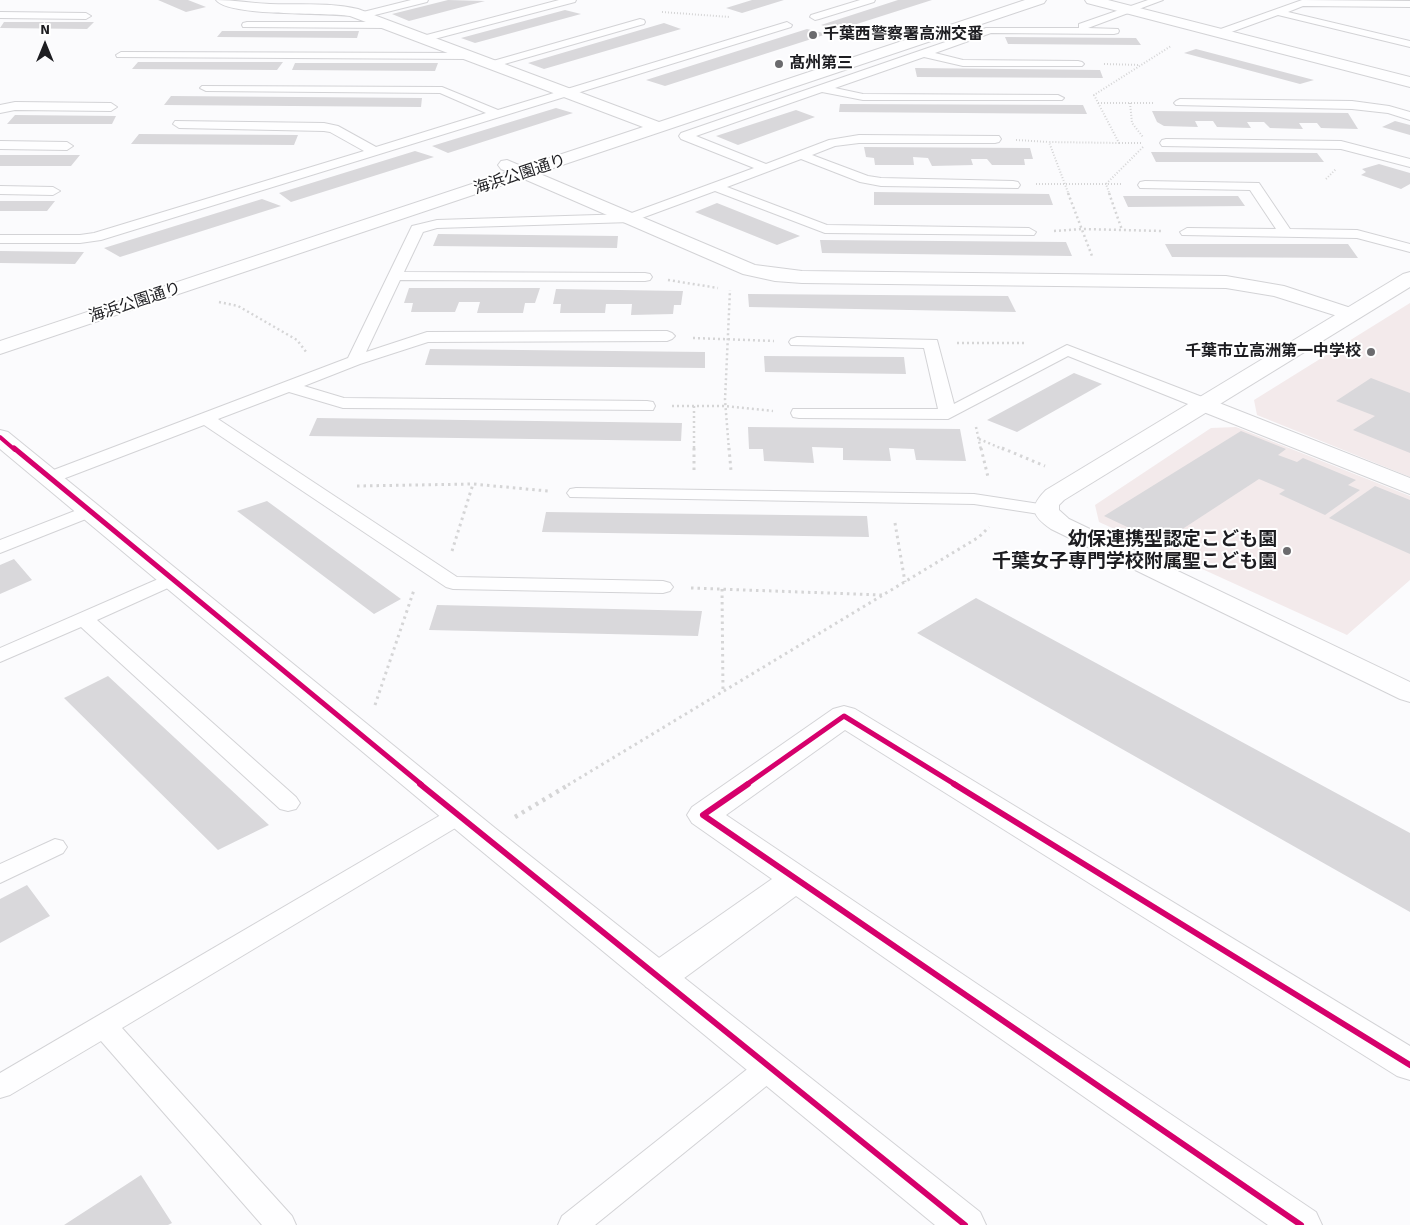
<!DOCTYPE html>
<html>
<head>
<meta charset="utf-8">
<style>
  body { margin:0 }
  #map { position:relative; width:1410px; height:1225px; overflow:hidden; background:#fbfbfd; font-family:Signika,sans-serif }
  canvas { display:block }
  .north { position:absolute; left:20px; top:20px; width:50px; height:50px; -webkit-text-stroke:4px #fff; paint-order:stroke; rotate:0deg; font-size:14px; font-weight:700; line-height:20px; text-align:center; color:#1d1d21 }
  .north::after { content:''; display:block; margin:auto; width:18px; height:22px; background:#1d1d21; clip-path:polygon(50% 0,100% 100%,50% 72%,0 100%) }
</style>
</head>
<body>
<div id="map">
<canvas width="1410" height="1225"></canvas>
<div class="north">N</div>
</div>
<script>
const ctx = document.querySelector('canvas').getContext('2d');
ctx.lineJoin = 'round';
function fillPath(path, color) {
  ctx.fillStyle = color;
  ctx.fill(path, 'evenodd');
}
function trace(path, color, width, dash) {
  ctx.strokeStyle = color;
  ctx.lineWidth = width;
  ctx.lineCap = dash ? 'butt' : 'round';
  ctx.setLineDash(dash || []);
  ctx.stroke(path);
}
function drawText(font, color, halo, rows, align = 'center') {
  ctx.font = font + ' Signika,"Noto Sans JP",sans-serif';
  ctx.lineWidth = 4;
  ctx.setLineDash([]);
  ctx.textBaseline = 'middle';
  ctx.strokeStyle = halo;
  ctx.fillStyle = color;
  for (const [text, x, y, turn = 0] of rows) {
    ctx.save();
    ctx.translate(x, y);
    ctx.rotate((+turn || 0) * Math.PI / 180);
    ctx.textAlign = isNaN(turn) ? turn : align;
    if (halo) ctx.strokeText(text, 0, 0);
    ctx.fillText(text, 0, 0);
    ctx.restore();
  }
}
const education = new Path2D(`
  M1410 303V477L1257 415 1254 400Z
  M1236 427 1410 496V580L1347 635 1099 522 1095 505 1211 428Z`);
const building = new Path2D(`
  M158 0H188L206 7 186 12Z
  M448 0 485 1 409 21 392 14Z
  M752 0H784L742 13 726 8Z
  M898 0H932L838 30 821 25Z
  M565 10 581 14 475 43 461 38Z
  M4 22H94L87 29 0 28Z
  M664 23 681 29 544 69 528 63Z
  M807 29 827 34 665 86 646 80Z
  M222 31H359L357 38 217 37Z
  M1005 37 1136 38 1141 45 1008 44Z
  M1196 49 1314 80 1300 84 1184 53Z
  M138 62H283L277 70 132 69Z
  M295 63H438L435 71 292 70Z
  M915 68 1100 70 1103 78 917 77Z
  M171 96 422 98 421 107 164 105Z
  M840 104 1083 105 1087 114 839 112Z
  M556 108 573 113 448 153 432 146Z
  M796 110 815 117 738 145 716 136Z
  M1152 111 1348 113 1358 129 1321 128 1317 123H1299L1303 129 1270 128 1264 122H1247L1251 128 1217 127 1213 121H1195L1198 127 1164 126 1157 122Z
  M15 115 116 116 112 124H7Z
  M1395 121 1410 125V135L1382 127Z
  M139 134 298 135 294 145 131 144Z
  M864 147 1030 148 1033 159H1024L1025 165H992L987 159H971L973 165 932 166 928 158 913 157 914 165H875L874 158 866 157Z
  M415 151 434 157 291 202 279 193Z
  M1151 152 1317 153 1324 162H1156Z
  M0 155H80L71 166H0Z
  M1379 164 1410 173V184L1401 189 1361 175 1366 172 1362 169Z
  M874 192 1049 194 1053 205H874Z
  M1123 196H1238L1245 206 1128 207Z
  M262 199 281 206 120 257 104 248Z
  M0 201H55L47 211H0Z
  M717 203 800 236 777 245 695 212Z
  M438 234 618 236 617 248 433 246Z
  M820 240 1066 242 1072 256 822 253Z
  M1165 244H1348L1358 258 1172 257Z
  M0 251 84 252 75 264 0 263Z
  M409 288H540L535 303H525L523 313H477L480 302H459L455 312H411L413 303H404Z
  M556 289 683 291 681 305H674L673 314 631 315 632 304H606L605 313H560L561 304H553Z
  M748 294 1008 296 1016 312 749 307Z
  M430 349 705 352V368L425 365Z
  M764 356 904 357 906 374 765 372Z
  M1074 373 1102 384 1017 432 987 420Z
  M1371 378 1410 393V453L1353 430 1375 416 1336 401Z
  M317 418 682 423 681 441 309 436Z
  M748 427 960 429 966 461 916 460 914 449 889 448 891 461 843 460V448L812 447 814 463 764 461 763 449H749Z
  M1241 431 1286 449 1278 455 1297 462 1303 458 1356 480 1348 485 1360 490 1325 515 1279 494 1285 490 1259 479 1161 543 1104 516Z
  M1375 486 1410 500V554L1329 518Z
  M267 501 401 599 374 614 237 511Z
  M546 512 867 516 869 537 542 532Z
  M14 559 32 580 0 594V565Z
  M976 598 1410 833V912L917 633Z
  M437 605 702 611 698 636 429 630Z
  M108 676 269 825 218 850 64 698Z
  M27 885 50 916 0 943V899Z
  M141 1175 172 1223 168 1225H64Z`);
const pathFar3 = new Path2D(`
  M662 12 730 17
  M1104 64 1140 65
  M1098 103H1154
  M1130 103 1132 123 1143 137
  M1016 140 1049 142
  M1119 143H1143
  M1326 179 1336 169
  M1036 184H1122
  M1069 195 1049 142 1119 143 1094 95 1171 46
  M1110 195 1106 184 1143 147`);
const pathFar2 = new Path2D(`
  M1068 193 1092 256
  M1109 193 1122 230
  M1054 231 1082 229 1163 231
  M668 280 718 288
  M219 302 238 306 297 340 307 353
  M693 338 774 341
  M957 343H1026
  M672 406H725L773 411
  M694 406V450
  M976 427 981 450
  M979 439 1005 450
  M729 450 725 400 730 290`);
const pathFar1 = new Path2D(`
  M694 448V470
  M729 448 731 471
  M981 448 988 477
  M1002 448 1045 466
  M357 486 473 484 548 491
  M895 523 905 582
  M452 551 473 484
  M691 588 882 595
  M722 589 723 692
  M375 705 414 590
  M568 785 979 537 989 527`);
const path = new Path2D(`
  M515 817 570 784`);
const service = new Path2D(`
  M411 0H428L427 2 363 18 358 15 359 13Z
  M559 0H576L575 2 423 42 418 39 419 37Z
  M860 0H875L874 2 819 19 815 20 810 17 811 15Z
  M1148 0H1163L1088 28 1118 29 1119 31 1118 33 1114 34 991 33 935 53 963 60 1078 61 1082 62 1084 64 1082 66H963L924 57 835 88 863 94 1058 95 1064 98 1062 100H863L822 92 696 136 766 164 829 140 859 135 999 136 1001 139 999 142 995 143H859L835 146 812 155 868 176 881 178 1013 181 1018 182 1020 185 1018 188 881 186 860 182 801 159 727 187 827 225 1029 228 1036 232 1034 235 825 233 715 191 631 222 437 228 423 232 404 272 645 273 650 274 652 277 650 280 645 281 400 280 366 352 427 332 667 331 672 333 675 336 672 339 667 341 428 342 360 364 304 386 344 398 647 401 653 402 655 406 653 410 343 408 289 392 218 419 457 577 663 581 670 583 673 587 670 591 663 593 453 589 446 587 204 425 55 482 49 483 43 482 40 478 43 474 348 358 412 226 437 220 629 214 754 168 681 139 679 136 681 133 986 28H1079V24Z
  M1302 0 1410 1V7L1303 6 1288 12 1410 41V47L1278 15 1223 35H1215L1214 33 1215 31Z
  M0 12 86 13 91 16 86 19 0 18Z
  M640 19 644 20 645 22 644 24 494 67 490 68 484 65 486 63Z
  M247 22H386L391 25 386 28 243 27 242 25 243 23Z
  M787 22 792 25 791 27 101 240 80 243H0V235H80L94 233 364 151 330 132 324 131 179 128 173 124 175 121 324 123 338 126 376 147 486 113 440 93 206 91 200 88 202 86 442 87 498 110Z
  M121 52 466 53 471 56 466 59 117 57 116 55Z
  M1180 99 1352 101 1389 106 1410 112V120L1388 113 1352 109 1176 105 1174 103 1176 101Z
  M15 102 111 103 117 107 111 111 15 110 0 113V105Z
  M1166 139 1341 141 1410 159V167L1341 149 1162 146 1160 143 1162 140Z
  M0 141 67 142 73 146 67 150 0 149Z
  M1145 181 1259 183 1290 229 1357 230 1410 244V252L1357 238 1182 235 1180 232 1187 228 1276 229 1250 190 1140 188 1138 185 1140 182Z
  M0 186 53 187 60 191 53 195 0 194Z
  M797 337 937 340 954 404 1067 345 1210 400 1212 404 1210 408H1198L1068 356 948 419 799 418 793 417 791 413 793 409H938L924 348 791 345 789 342 791 339Z
  M576 488 974 494 1046 505 1052 506 1055 510 1052 514 1046 515 974 504 570 497 567 493 570 489Z
  M90 505 96 507 99 511 96 515 0 553V540Z
  M172 573 179 575 182 579 179 583 97 620 296 797 300 803 296 809 288 811 280 809 81 627 0 662V648Z
  M459 807 467 809 471 815 467 821 122 1028 292 1216 296 1225H262L101 1041 10 1095 0 1098V1073L451 809Z
  M55 839 63 841 67 847 63 853 0 883V864Z
  M770 1056 780 1059 784 1067 780 1075 595 1225H558L562 1216 760 1059Z`);
const minor = new Path2D(`
  M507 160 755 265 802 271 1226 276 1284 286 1357 310 1360 314 1357 318 1350 320 1274 296 1226 288 802 283 775 281 743 274 501 169 498 165 501 161Z
  M1204 397 1410 478V494L1196 409 1193 404 1196 399Z
  M844 706 855 709 1410 1046V1080L1397 1076 845 730 726 815 1316 1212 1322 1225H1268L796 896 672 987 659 991 646 987 641 977 646 967 772 879 692 823 687 815 692 807 833 709Z`);
const tertiary = new Path2D(`
  M216 0C234 0 252 3 270 4 299 5 329 2 358 9L659 122 1025 0H1046L1044 3 0 354V341L643 127 350 16C325 12 229 17 216 0Z
  M1085 0H1108L1410 77V87L1087 3Z
  M1410 272V287L1064 500 1059 505V510L1069 519 1410 682V702L1400 699 1051 529C1031 515 1029 507 1046 490L1403 274Z
  M0 430 8 432 495 828 980 1212 986 1225H935L473 844 0 449Z`);
const cyclewayFar2 = new Path2D(`
  M0 437 15 450`);
const cyclewayFar1 = new Path2D(`
  M14 448 422 785
  M746 785 844 716 956 785`);
const cycleway = new Path2D(`
  M420 784 965 1225
  M748 784 703 815 1301 1225
  M954 784 1410 1065`);
const markers = [
  [813,35,5,"#6b6b6e"],
  [779,64,5,"#6b6b6e"],
  [1371,352,5,"#6b6b6e"],
  [1287,551,5,"#6b6b6e"]
];
const farPoinames = [
  ["千葉西警察署高洲交番",823,35],
  ["髙州第三",789,64],
  ["千葉市立高洲第一中学校",1361,352,"right"]
];
const farStreetnames = [
  ["海浜公園通り",520,175,-18],
  ["海浜公園通り",135,303,-18]
];
const poiNames = [
  ["幼保連携型認定こども園",1277,540],
  ["千葉女子専門学校附属聖こども園",1277,562]
];
fillPath(education, '#f3eaeb');
fillPath(building, '#d9d8db');
trace(service, '#d3d3d6', 2);
trace(minor, '#d3d3d6', 2);
trace(tertiary, '#d3d3d6', 2);
trace(pathFar3, '#d5d5d6', 2, [1, 2]);
trace(pathFar2, '#d5d5d6', 2.5, [2, 3]);
trace(pathFar1, '#d5d5d6', 3, [2.5, 4]);
trace(path, '#d5d5d6', 4.5, [3, 5]);
fillPath(service, '#fefeff');
fillPath(minor, '#fefeff');
fillPath(tertiary, '#fefeff');
trace(cyclewayFar2, '#d6006c', 4);
trace(cyclewayFar1, '#d6006c', 5);
trace(cycleway, '#d6006c', 6);
for (const [x, y, r, color] of markers) {
  const dot = new Path2D();
  dot.arc(x, y, r, 0, 2 * Math.PI);
  ctx.fillStyle = color;
  ctx.fill(dot);
  trace(dot, '#fff', 2);
}
drawText('bold 16px', '#1d1d21', '#fff', farPoinames, 'left');
drawText('16px', '#1d1d21', '#fff', farStreetnames);
drawText('bold 19px', '#1d1d21', '#fff', poiNames, 'right');
</script>
</body>
</html>
